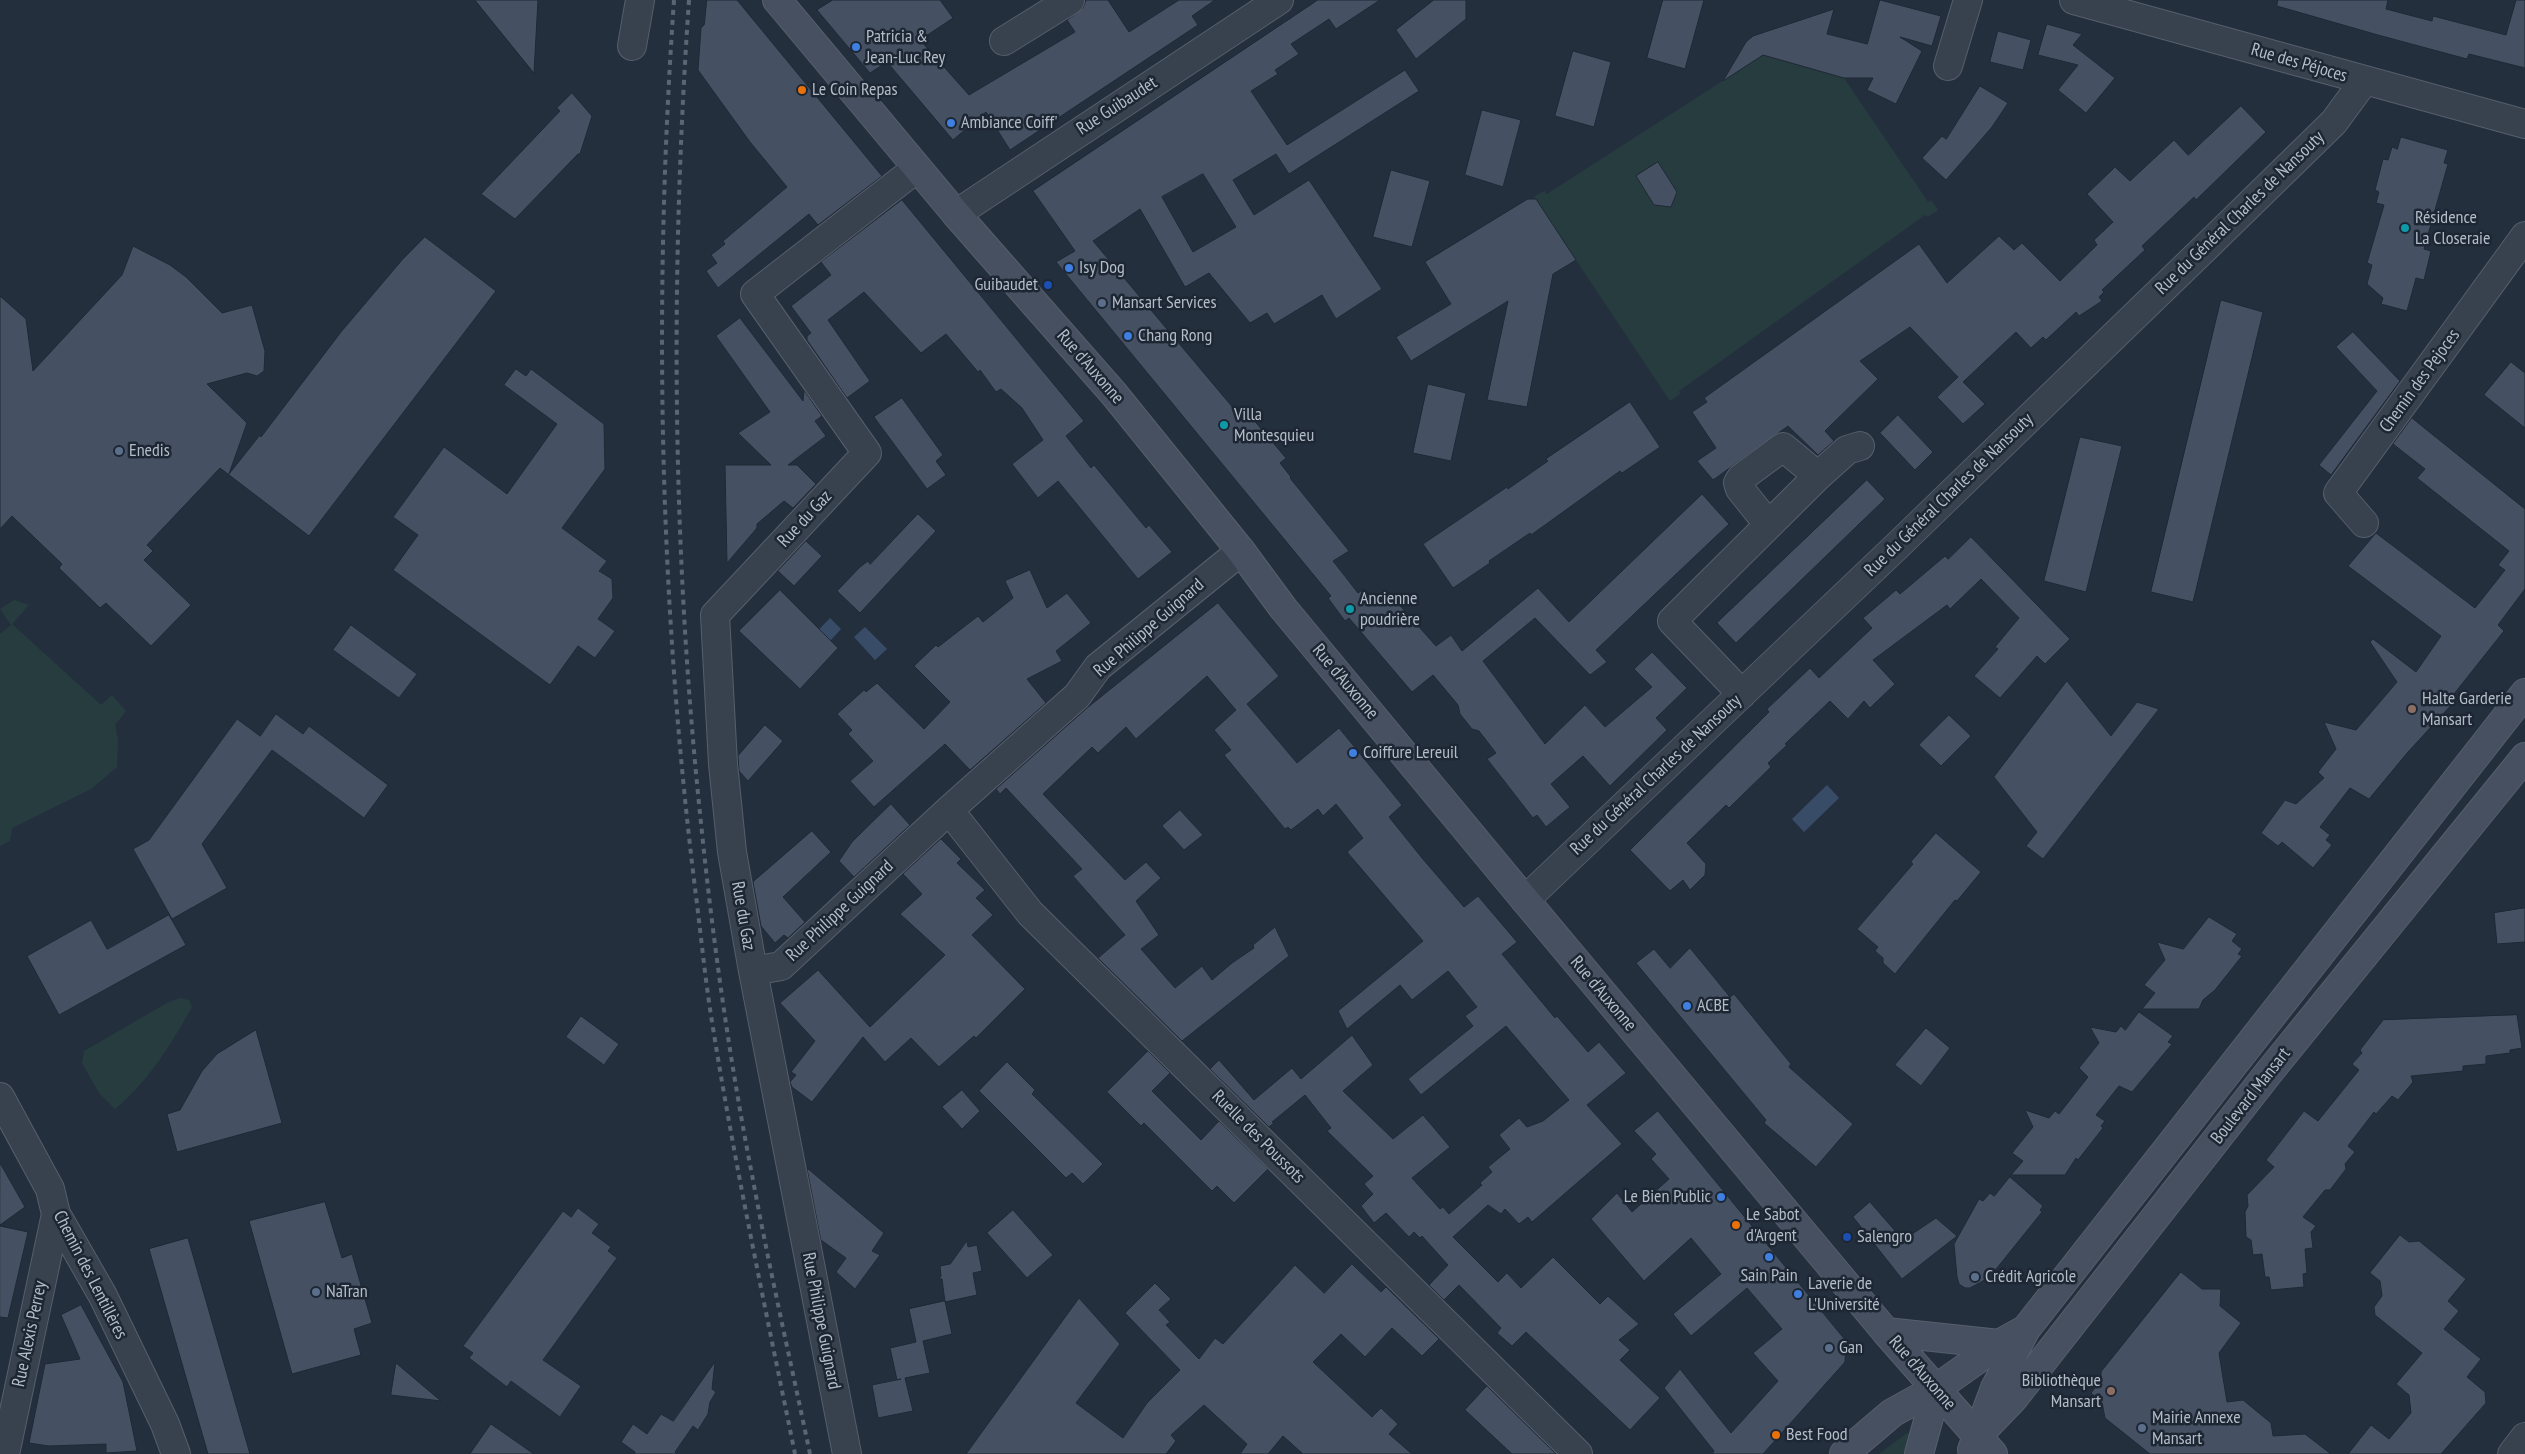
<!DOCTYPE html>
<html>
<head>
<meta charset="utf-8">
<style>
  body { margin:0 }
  canvas { display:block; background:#242f3e }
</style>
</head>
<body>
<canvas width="2525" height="1454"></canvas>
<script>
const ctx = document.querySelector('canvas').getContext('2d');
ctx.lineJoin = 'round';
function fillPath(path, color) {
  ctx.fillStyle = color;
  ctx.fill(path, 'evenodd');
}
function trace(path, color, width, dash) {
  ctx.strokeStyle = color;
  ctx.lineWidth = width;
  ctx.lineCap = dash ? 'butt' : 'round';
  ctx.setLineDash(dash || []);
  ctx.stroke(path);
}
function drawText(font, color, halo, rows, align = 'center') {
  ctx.font = font + ' "PT Sans Narrow",sans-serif';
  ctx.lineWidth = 5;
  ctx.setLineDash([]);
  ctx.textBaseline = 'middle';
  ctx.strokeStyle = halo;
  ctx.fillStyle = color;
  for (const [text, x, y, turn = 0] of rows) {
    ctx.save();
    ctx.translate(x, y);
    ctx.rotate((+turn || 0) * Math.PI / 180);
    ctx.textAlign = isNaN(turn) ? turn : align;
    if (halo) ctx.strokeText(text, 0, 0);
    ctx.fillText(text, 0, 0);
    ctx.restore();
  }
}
const green = new Path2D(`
  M1763 55 1844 78 1928 202 1931 200 1938 210 1928 217 1925 215 1679 391 1680 394 1670 401 1534 197 1544 191 1547 194Z
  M14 600 29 605 12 624 101 705 112 695 126 711 115 725 118 740 117 767 91 789 12 828 10 841 0 846V634L11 625 0 609Z
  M180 998 189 1000 192 1007C171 1044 149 1081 115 1109L99 1093 82 1063 84 1051 167 1003Z
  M1907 1433H1911L1905 1454H1879Z`);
const water = new Path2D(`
  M830 618 841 629 820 652 808 641Z
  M865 627 887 649 875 660 854 637Z
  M1827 785 1839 798 1804 832 1792 819Z`);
const building = new Path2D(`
  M475 0H538L534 73Z
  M707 0H737L882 176 818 225 809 214 718 288 706 271 717 263 711 255 725 244 723 241 787 187 750 142 698 70 701 28 704 25Z
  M833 0H940L953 18 920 40 969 95 1075 32 1067 20 1083 8 1086 0H1108L1129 32 1179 0H1215L1192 16 1198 25 1010 150 986 112 953 140 887 62 870 73 817 10Z
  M1318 0H1380L1336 29 1329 19 1291 44 1299 54 1275 70 1278 74 1251 91 1287 145 1405 70 1419 91 1289 174 1276 154 1233 180 1254 215 1309 180 1382 289 1336 319 1322 295 1274 324 1267 313 1250 323 1209 273 1185 287 1140 209 1093 241 1245 422 1252 418 1286 458 1280 463 1291 477 1290 478 1349 551 1333 561 1358 593 1364 589 1373 601 1387 591 1436 646 1451 635 1462 651 1538 588 1569 622 1702 494 1729 524 1596 650 1607 662 1590 675 1535 618 1483 661 1545 744 1585 705 1605 727 1652 687 1634 669 1652 652 1687 688 1656 718 1667 730 1610 786 1583 756 1551 784 1570 807 1546 827 1537 815 1533 818 1487 759 1496 753 1479 731 1472 729 1460 714 1458 705 1433 675 1412 692 1349 618 1345 621 1328 598 1331 596 1056 262 1075 251 1033 191ZM1203 174 1236 227 1193 252 1162 197Z
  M1434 0H1466V19L1416 59 1396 30Z
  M1663 0H1704L1685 69 1647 58Z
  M1880 0 1941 16 1932 46 1900 37 1922 51 1896 104 1867 90 1873 78H1844L1763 55 1723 81 1746 42 1753 36 1834 9 1827 34 1867 44Z
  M2278 0H2388L2386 9 2432 21 2433 16 2506 35 2516 0H2525V68L2469 54 2467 59 2378 35 2277 6Z
  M2047 24 2082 34 2073 45 2115 78 2086 113 2058 90 2078 65 2038 55Z
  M1998 31 2031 40 2023 70 1990 62Z
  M1573 51 1611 62 1594 127 1555 116Z
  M1980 86 2008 103 1992 127 1946 180 1922 158 1942 136 1946 139Z
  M572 93 592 116 580 154H578L515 219 481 194 560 111 557 108Z
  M2241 106 2266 132 2196 200 2194 197 2142 246 2145 250 2102 290 2104 292 2099 297 2102 301 2079 316 2076 312 2046 340 2043 337 2031 348 2016 332 1963 382 1985 404 1963 424 1937 397 1958 377 1910 327 1860 361 1878 379 1825 431 1834 441 1818 455 1788 426 1713 480 1697 461 1716 448 1692 412 1707 402 1704 398 1919 244 1947 283 1999 236 2014 250 2022 243 2060 281 2097 245 2094 240 2113 222 2087 194 2115 167 2130 181 2174 140 2188 155Z
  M1482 110 1521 120 1503 187 1465 175Z
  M2401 137 2448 150 2444 163 2448 164 2424 249 2431 251 2424 280 2416 278 2407 311 2381 304 2383 298 2367 284 2372 265 2367 263 2384 205 2376 203 2379 192 2375 190 2383 159 2388 160 2392 147 2397 149Z
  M1658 162 1677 192 1671 207 1654 205 1636 176Z
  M1391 170 1430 181 1412 247 1373 237Z
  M1528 199H1536L1576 260 1553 274 1527 407 1487 400 1508 301 1411 361 1396 337 1451 304 1425 262Z
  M902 200 1084 421 1066 436 1091 468 1094 465 1146 528 1149 525 1172 552 1138 579 1058 481 1038 498 1012 464 1043 440 1022 408 1001 389 996 392 980 370 978 372 946 334 921 353 864 292 828 320 870 381 847 398 807 340V336L811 333 791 306 831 275 821 262Z
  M425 237 496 291 309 536 220 468 147 545 153 551 144 560 191 605 151 646 106 603 100 608 59 568 62 564 12 516 0 529V296L26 319 33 371 122 275 133 246 170 265 186 277 222 313 252 305 265 351 264 371 257 376 247 373 207 384 247 423 229 474 260 435 261 437 341 332 402 260Z
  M2221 300 2263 312 2193 602 2151 592Z
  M740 318 803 401 804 390 822 416 815 421 826 436 788 465H797L816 484 793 508 784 501 757 524V528L727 563 725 465H771L738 433 770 412 716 336Z
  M2353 332 2400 381 2331 475 2319 465 2377 391 2336 347Z
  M2511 362 2525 373V428L2484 395Z
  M516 369 526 376 531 369 604 424 605 469 562 528 607 561 599 571 612 579 613 598 598 619 615 631 595 658 578 646 550 685 393 570 418 535 393 517 444 447 507 494 557 424 504 385Z
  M1428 384 1466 393 1451 461 1413 453Z
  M902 398 943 455 936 461 946 475 927 489 874 417Z
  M1630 402 1660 447 1622 473 1620 471 1531 535 1530 533 1489 561 1490 563 1453 588 1423 544 1507 487 1508 489 1548 461 1546 459Z
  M1898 415 1933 452 1915 470 1880 433Z
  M2412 418 2525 509V589L2498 625 2504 631 2450 699 2454 702 2408 752 2369 799 2350 788 2320 827 2330 835 2326 840 2332 845 2313 868 2282 842 2278 846 2261 833 2285 800 2296 804 2324 778 2318 772 2336 749 2324 722 2356 730 2397 682 2370 642 2373 639 2416 672 2441 636 2348 566 2376 533 2475 608 2505 570 2498 565 2509 551 2417 478 2425 469 2393 444Z
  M2080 437 2122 446 2086 592 2044 581Z
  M1867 480 1885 499 1736 643 1717 623Z
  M918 514 936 531 860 613 837 591 860 567 868 561 870 564Z
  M1971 537 2070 639 2045 664 2037 656 2000 698 1974 676 1998 649 1995 647 2019 618 1981 579 1950 609 1947 605 1873 660 1895 684 1870 708 1864 701 1848 719 1830 701 1785 744 1787 745 1768 763 1771 767 1729 808 1726 805 1687 843 1706 864 1705 875 1690 890 1683 880 1670 891 1630 850 1769 712 1767 709 1810 668 1819 678 1872 628 1863 618 1896 590 1900 594 1945 556 1948 559Z
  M806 541 822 556 794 586 778 571Z
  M1030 570 1047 608 1067 593 1091 623 1056 651 1062 661 1027 679 1046 703 970 770 945 744 874 807 850 781 873 761 848 734 852 730 837 714 864 690 866 692 877 683 924 729 950 702 914 666 936 645 938 647 978 616 983 622 1013 598 1005 581Z
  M780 590 838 648 800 689 739 631Z
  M1218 603 1279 676 1247 704 1297 763 1339 728 1402 805 1389 817 1422 858 1464 907 1478 896 1517 942 1502 954 1555 1018 1557 1016 1588 1052 1599 1042 1626 1073 1587 1105 1622 1144 1532 1222 1528 1217 1519 1224 1505 1209 1501 1214 1488 1205 1453 1237 1498 1282 1507 1273 1521 1288 1553 1257 1600 1304 1608 1296 1639 1324 1619 1340 1630 1350 1620 1360 1660 1398 1630 1430 1526 1332 1512 1346 1497 1333 1501 1328 1459 1285 1444 1300 1429 1285 1448 1265 1422 1236 1420 1238 1414 1232 1409 1237 1386 1213 1374 1223 1361 1206 1373 1194 1364 1184 1373 1176 1327 1131 1331 1128 1305 1095 1272 1122 1274 1123 1269 1127 1210 1069 1219 1060 1254 1100 1292 1068 1301 1079 1352 1035 1373 1065 1343 1091 1393 1139 1423 1115 1450 1147 1412 1178 1440 1209 1443 1207 1449 1214 1482 1185 1480 1183 1492 1172 1488 1167 1510 1149 1499 1135 1519 1118 1527 1127 1543 1121 1569 1100 1506 1026 1421 1095 1408 1079 1473 1026 1465 1016 1477 1007 1448 971 1412 1000 1400 985 1347 1029 1338 1011 1423 941 1347 852 1363 838 1336 804 1323 816 1318 809 1291 830 1288 827 1285 829 1224 755 1231 750 1214 730 1236 710 1207 676 1136 739 1126 727 1098 753 1092 747 1043 794 1125 880 1146 862 1161 878 1136 901 1159 935 1141 949 1175 988 1202 966 1212 980 1232 963 1254 948 1253 945 1275 927 1289 956 1182 1041 1098 958 1125 935 1073 876 1082 869 1006 788 1000 794 996 789 1087 708Z
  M351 625 417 674 399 698 333 650Z
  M2067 681 2111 736 2137 702 2159 709 2043 859 2026 846 2037 832 1994 777Z
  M276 714 303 734 309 726 388 785 364 818 272 750 202 844 227 888 172 919 133 849 149 840 237 719 260 736Z
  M1949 715 1971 736 1941 766 1919 745Z
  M765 725 783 741 748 781 739 771 738 756Z
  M891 804 910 825 854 877 839 861 852 842Z
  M1180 810 1203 835 1184 850 1162 826Z
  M812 831 831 852 783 897 805 922 788 938 784 935 775 943 761 926 753 882Z
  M1936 833 1981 872 1957 901 1955 900 1895 974 1883 963V958L1875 951 1878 947 1857 929 1913 864 1911 862Z
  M941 839 961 859 957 863 985 890 976 898 993 915 972 935 1025 989 976 1038 974 1036 939 1067 911 1038 885 1062 863 1037 812 1102 792 1087 790 1082 796 1075 791 1072 815 1041 780 1003 818 970 870 1027 945 955 900 914 922 894 903 874Z
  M2525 908V942L2497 944 2494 913Z
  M169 915 186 945 59 1015 27 956 91 920 107 949Z
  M2209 917 2237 934 2232 941 2242 949 2238 954 2242 956 2215 990 2203 1000 2199 1009H2142L2155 993 2144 985 2165 960 2157 942 2183 949Z
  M1690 948 1730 997 1734 994 1791 1064 1789 1067 1853 1124 1816 1167 1764 1123 1766 1120 1636 963 1654 949 1670 968Z
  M2139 1012 2173 1036 2168 1042 2172 1044 2132 1092 2119 1086 2096 1115 2105 1121 2101 1126 2103 1128 2078 1160 2076 1158 2065 1175H2011L2023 1161 2012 1153 2033 1127 2025 1110 2049 1118 2055 1111 2059 1114 2088 1077 2079 1068 2099 1043 2090 1027 2116 1032 2121 1026 2125 1030Z
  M2517 1015 2522 1048 2510 1050V1053L2486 1056V1064L2463 1066V1071L2411 1076 2413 1082 2398 1100 2392 1096 2376 1114 2374 1112 2348 1146 2355 1152 2345 1164 2346 1169 2330 1190H2325L2303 1217 2316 1226 2311 1232 2313 1248 2305 1249 2307 1273 2303 1274 2304 1287 2271 1290 2269 1277H2265L2262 1254 2253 1255 2251 1240 2246 1237 2245 1212 2248 1206 2247 1195 2274 1167 2266 1160 2304 1111 2318 1121 2359 1070 2352 1064 2362 1053 2360 1050 2383 1020Z
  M581 1016 619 1044 604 1065 566 1037Z
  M1926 1028 1950 1048 1921 1086 1895 1065Z
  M256 1030 282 1123 177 1152 167 1114 180 1110 202 1071 217 1054Z
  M1148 1051 1170 1073 1152 1091 1201 1140 1219 1121 1268 1169 1234 1203 1217 1186 1212 1191 1144 1123 1141 1126 1107 1092Z
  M1007 1062 1035 1090 1032 1094 1103 1164 1083 1184 1072 1173 1066 1178 979 1091Z
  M962 1090 980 1111 962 1129 942 1107Z
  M1658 1111 1846 1341 1845 1362 1763 1454H1712L1714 1451 1664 1388 1680 1369 1731 1433 1778 1381 1753 1353 1782 1329 1747 1288 1691 1336 1673 1314 1721 1274 1691 1238 1644 1281 1591 1219 1617 1193 1632 1212 1669 1179 1651 1159 1656 1154 1634 1131Z
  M0 1163 25 1207 0 1225Z
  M807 1168 884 1233 872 1251 880 1255 855 1289 836 1272 846 1258 821 1240Z
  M2010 1177 2043 1206 2040 1210 2042 1212 1997 1268 1983 1281 1970 1288H1965L1959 1284 1957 1277 1954 1244 1979 1199 1983 1201 1990 1193 1994 1196Z
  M325 1202 342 1258 352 1254 372 1323 354 1329 361 1355 292 1374 249 1221Z
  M1870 1202 1903 1240 1936 1218 1957 1236 1902 1279 1853 1217Z
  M578 1208 599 1224 592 1233 611 1247 608 1251 617 1258 543 1360 581 1386 560 1417 511 1381 507 1387 469 1358 473 1353 463 1346 563 1211 571 1217Z
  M1013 1210 1053 1255 1027 1278 987 1233Z
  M0 1226 28 1232 8 1318 0 1317Z
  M2400 1235 2409 1242 2419 1241 2466 1279 2448 1301 2459 1311 2444 1329 2481 1359 2467 1377 2485 1392 2486 1403 2441 1454H2348L2371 1425 2389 1439 2411 1413 2409 1395 2396 1384 2422 1353 2375 1315 2374 1307 2382 1296 2380 1281 2370 1273Z
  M188 1238 250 1454H208L149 1249Z
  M967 1241 968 1247 977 1245 982 1271 973 1273 977 1295 945 1302 942 1279H939L941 1276 940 1266 950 1264Z
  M1352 1264 1381 1292 1386 1287 1439 1339 1422 1356 1392 1328 1365 1357 1341 1334 1313 1362 1372 1417 1381 1408 1398 1424 1389 1434 1412 1454H1303L1283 1436 1268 1454H1240L1247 1444 1204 1405 1171 1435 1176 1441 1166 1454H966L1079 1298 1120 1344 1076 1403 1123 1438 1147 1403 1180 1370 1125 1313 1155 1283 1171 1299 1159 1310 1170 1322 1166 1325 1199 1359 1215 1338 1223 1344 1295 1265 1324 1293Z
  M2181 1272 2202 1289H2221L2220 1306 2241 1323 2219 1353 2227 1402 2243 1400 2271 1423 2273 1436 2305 1434 2331 1454H2150L2105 1418 2102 1403 2091 1393 2101 1380V1372Z
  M945 1301 952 1334 923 1341 930 1373 905 1378 913 1411 878 1418 872 1385 901 1379 897 1380 890 1348 916 1342 909 1309Z
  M81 1305 123 1382 137 1451 106 1453V1444L49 1446 29 1443 45 1364 80 1359 61 1315Z
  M715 1362 712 1389 716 1392 710 1402 708 1414 698 1430 693 1426 675 1452 677 1454H634L635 1452 621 1442 633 1424 647 1434 661 1414 673 1421Z
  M396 1363 441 1401 391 1395Z
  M1487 1386 1556 1454H1512L1465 1410Z
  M491 1424 534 1454H470Z`);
const street = new Path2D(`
  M2074 0 2525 124
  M1004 41 1070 0
  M632 46 640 0
  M1948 66 1968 0
  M956 214 1279 0
  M2364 523 2338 493 2525 236
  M1768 524 1740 489 1738 483 1741 478 1783 447 1818 476
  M1742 694 1672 621 1818 476 1847 450 1860 446
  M949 810 1030 913 1578 1454
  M1525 900 1897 546 2207 246 2334 122 2364 81
  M753 971 732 852 723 764 715 615 867 453 755 294 917 168
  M0 1097 50 1189 56 1214 103 1296 165 1424 176 1454
  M5 1454 56 1214
  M847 1454 753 971 781 966 949 810 1077 696 1098 667 1241 551
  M2512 1454 2525 1437`);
const secondary = new Path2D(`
  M777 0 956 214 1114 394 1241 551 1283 608 1525 900 1886 1332 1993 1454
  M1886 1332 1999 1344
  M1985 1428 2013 1399 2270 1071 2525 757
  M1972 1450 1995 1388 2026 1329 2525 693
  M1844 1454 1892 1413 1937 1388 1999 1344 2026 1329
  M1919 1454 1937 1388`);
const rail = new Path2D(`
  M674 0C653 301 659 604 697 904 702 945 706 986 713 1028 736 1171 766 1312 795 1454
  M689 0C670 275 672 549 701 823 713 942 730 1063 753 1180 770 1272 791 1363 810 1454`);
const markers = [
  [856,47,5,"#3f7fe0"],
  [802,90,5,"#e8710a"],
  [951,123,5,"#3f7fe0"],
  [2405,228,5,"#0f9aa8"],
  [1069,268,5,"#3f7fe0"],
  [1048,285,5,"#1a4fb4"],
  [1102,303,5,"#5c6f8a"],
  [1128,336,5,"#3f7fe0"],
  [1224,425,5,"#0f9aa8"],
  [119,451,5,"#5c6f8a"],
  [1350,609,5,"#0f9aa8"],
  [2412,709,5,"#8d6e63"],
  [1353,753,5,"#3f7fe0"],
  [1687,1006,5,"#3f7fe0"],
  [1721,1197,5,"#3f7fe0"],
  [1736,1225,5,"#e8710a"],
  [1847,1237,5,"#1a4fb4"],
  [1769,1257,5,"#3f7fe0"],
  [1975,1277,5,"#5c6f8a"],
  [316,1292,5,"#5c6f8a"],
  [1798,1294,5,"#3f7fe0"],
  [1829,1348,5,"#5c6f8a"],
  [2111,1391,5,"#8d6e63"],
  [2142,1428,5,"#5c6f8a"],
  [1776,1435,5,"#e8710a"]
];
const poiNames = [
  ["Patricia &",866,37],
  ["Jean-Luc Rey",866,58],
  ["Le Coin Repas",812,90],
  ["Ambiance Coiff'",961,123],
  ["Résidence",2415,218],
  ["La Closeraie",2415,239],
  ["Isy Dog",1079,268],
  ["Guibaudet",1038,285,"right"],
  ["Mansart Services",1112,303],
  ["Chang Rong",1138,336],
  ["Villa",1234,415],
  ["Montesquieu",1234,436],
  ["Enedis",129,451],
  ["Ancienne",1360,599],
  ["poudrière",1360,620],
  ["Halte Garderie",2422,699],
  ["Mansart",2422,720],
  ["Coiffure Lereuil",1363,753],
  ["ACBE",1697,1006],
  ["Le Bien Public",1711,1197,"right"],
  ["Le Sabot",1746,1215],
  ["d'Argent",1746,1236],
  ["Salengro",1857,1237],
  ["Sain Pain",1769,1276,"center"],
  ["Crédit Agricole",1985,1277],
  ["Laverie de",1808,1284],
  ["L'Université",1808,1305],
  ["NaTran",326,1292],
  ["Gan",1839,1348],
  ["Bibliothèque",2101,1381,"right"],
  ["Mansart",2101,1402,"right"],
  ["Mairie Annexe",2152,1418],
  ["Mansart",2152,1439],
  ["Best Food",1786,1435]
];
const streetNames = [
  ["Rue des Péjoces",2299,63,16],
  ["Rue Guibaudet",1117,106,-33],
  ["Rue du Général Charles de Nansouty",2240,213,-44],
  ["Rue d'Auxonne",1090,367,49],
  ["Chemin des Pejoces",2420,381,-54],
  ["Rue du Général Charles de Nansouty",1949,495,-44],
  ["Rue du Gaz",805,519,-47],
  ["Rue Philippe Guignard",1149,628,-41],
  ["Rue d'Auxonne",1345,682,50],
  ["Rue du Général Charles de Nansouty",1656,775,-43],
  ["Rue Philippe Guignard",840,911,-43],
  ["Rue du Gaz",743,916,80],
  ["Rue d'Auxonne",1603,994,50],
  ["Boulevard Mansart",2251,1096,-52],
  ["Ruelle des Poussots",1258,1137,45],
  ["Chemin des Lentillères",90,1275,63],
  ["Rue Philippe Guignard",821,1321,79],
  ["Rue Alexis Perrey",30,1334,-78],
  ["Rue d'Auxonne",1922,1373,49]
];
fillPath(green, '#263c3f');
fillPath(water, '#394c67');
fillPath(building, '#455162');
trace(building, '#1f2835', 1);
trace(street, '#565f6c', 30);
trace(secondary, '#565f6c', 30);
trace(street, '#38414e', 28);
trace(secondary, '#465061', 28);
trace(rail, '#5a6575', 4, [5, 5]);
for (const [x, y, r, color] of markers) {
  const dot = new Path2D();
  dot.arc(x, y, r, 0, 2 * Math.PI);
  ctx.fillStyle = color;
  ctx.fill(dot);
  trace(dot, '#1d2633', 2);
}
drawText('18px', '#b4bcc9', '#1d2633', poiNames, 'left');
drawText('18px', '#b4bcc9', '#1d2633', streetNames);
</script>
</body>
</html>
